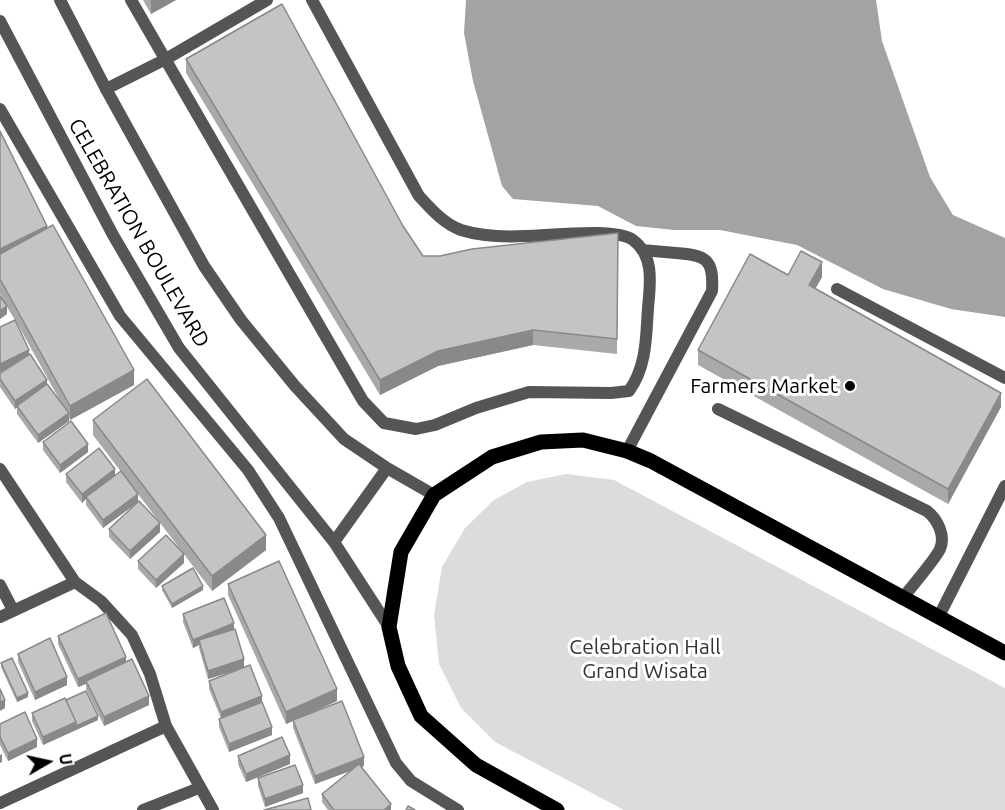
<!DOCTYPE html>
<html>
<head>
<meta charset="utf-8">
<style>
  body { margin:0 }
  #map { position:relative; width:1005px; height:810px; overflow:hidden; background:#fff; font-family:Ubuntu,sans-serif }
  canvas { display:block }
  .north { position:absolute; left:18px; top:732px; width:60px; height:60px; -webkit-text-stroke:4px #fff; paint-order:stroke; rotate:81deg; font-size:16px; font-weight:700; line-height:24px; text-align:center; color:#000 }
  .north::after { content:''; display:block; margin:auto; width:21px; height:27px; background:#000; clip-path:polygon(50% 0,100% 100%,50% 72%,0 100%) }
</style>
</head>
<body>
<div id="map">
<canvas width="1005" height="810"></canvas>
<div class="north">U</div>
</div>
<script>
const ctx = document.querySelector('canvas').getContext('2d');
ctx.lineJoin = 'round';
function fillPath(path, color) {
  ctx.fillStyle = color;
  ctx.fill(path, 'evenodd');
}
function trace(path, color, width, dash) {
  ctx.strokeStyle = color;
  ctx.lineWidth = width;
  ctx.lineCap = dash ? 'butt' : 'round';
  ctx.setLineDash(dash || []);
  ctx.stroke(path);
}
function drawText(font, color, halo, rows, align = 'center') {
  ctx.font = font + ' Ubuntu,sans-serif';
  ctx.lineWidth = 6;
  ctx.setLineDash([]);
  ctx.textBaseline = 'middle';
  ctx.strokeStyle = halo;
  ctx.fillStyle = color;
  for (const [text, x, y, turn = 0] of rows) {
    ctx.save();
    ctx.translate(x, y);
    ctx.rotate((+turn || 0) * Math.PI / 180);
    ctx.textAlign = isNaN(turn) ? turn : align;
    if (halo) ctx.strokeText(text, 0, 0);
    ctx.fillText(text, 0, 0);
    ctx.restore();
  }
}
const green = new Path2D(`
  M566 474 614 480 1005 688V810H624L495 742 461 708 439 664 434 615 442 567 465 528 494 500 527 482Z`);
const water = new Path2D(`
  M466 0H876L882 41 930 177 953 215 1005 238V317L951 309 883 289 797 245 720 230H674L636 226 598 206 513 199 502 186 473 81 464 33Z`);
const service = new Path2D(`
  M131 0 363 401 384 423 416 429 435 425 476 408 529 392 611 393 629 391C647 366 646 336 648 308 650 285 655 256 633 240 615 227 549 236 525 236 505 237 480 236 461 230 444 224 431 209 419 196L312 0
  M106 89 166 59 267 0
  M0 109 120 316 248 470 279 518 396 763 411 781 458 810
  M837 289 1005 378
  M718 409 927 511C937 519 946 535 940 549 935 560 911 587 902 599
  M627 451 712 291C714 259 706 255 676 253 665 252 654 251 642 250`);
const minor = new Path2D(`
  M0 469 75 582 101 601 132 635 150 674 166 726 213 810
  M0 585 13 610
  M0 617 75 582
  M938 618 1005 486
  M0 803 166 726
  M143 810 199 788`);
const tertiary = new Path2D(`
  M60 0 106 89 204 266 241 320 295 386 344 439 387 468 434 495
  M0 21 113 235 179 348 334 542 389 627
  M334 542 387 468`);
const primary = new Path2D(`
  M557 810 476 765 421 716 398 666 389 627 401 552 434 495 492 457 541 442 583 440 627 451 651 461 1005 653`);
const wall = new Path2D(`
  M143 0H176L151 14Z
  M186 59 403 226 423 256H440L618 233 617 354 533 345 438 366 380 395 186 73Z
  M0 131 47 228 134 385 70 420 69 417V421L38 443 17 414V407L15 409 0 387V373L8 368 15 320 7 307V314L0 319V296L5 303 0 294ZM17 323 59 399 47 384V380L29 355Z
  M788 275 822 277 815 289 1001 407 948 504 698 365V350Z
  M93 420 266 550 212 591 93 435Z
  M43 442 88 452 60 473 43 450Z
  M66 474 115 476 138 502 160 532 130 559 109 537V529L137 503 103 528 86 505V499L82 503 66 482Z
  M138 561 184 563 156 588 138 569Z
  M228 584 337 701 302 717 364 766 361 767 391 810H328L322 802V794L352 770 315 784 293 728V721L286 724 228 595Z
  M162 586 203 590 172 608 162 590Z
  M183 614 234 629 244 667 262 704 272 735 229 752 219 727V719L221 718 209 689V681L235 670 208 679 199 648V645L193 648 183 622Z
  M58 636 126 662 149 705 104 726 86 689V684L78 687 58 644Z
  M18 654 67 685 35 700 18 662Z
  M1 663 28 697 17 702 1 667Z
  M66 700 98 720 43 745 32 721V713Z
  M0 724 37 747 8 761 0 745Z
  M238 756 290 764 246 782 238 764Z
  M258 778 303 793 265 807 258 786Z`);
const shadedWall = new Path2D(`
  M151 0H176L151 14Z
  M47 226V238L0 261V249Z
  M822 262V277L809 300V285Z
  M7 306V314L0 319V311Z
  M533 330V345L438 366 380 395V380L438 351Z
  M29 350V358L0 372V364Z
  M134 370V385L70 420V406Z
  M47 380V388L15 409V401Z
  M1001 393V407L948 504V489Z
  M69 413V421L38 443V435Z
  M88 444V452L60 473V465Z
  M115 469V477L86 497V499L82 503V494Z
  M138 494V502L103 528V520Z
  M160 523V532L130 559V551Z
  M266 535V550L212 591V576Z
  M184 554V563L156 588V580Z
  M203 586V590L172 608V604Z
  M234 623V632L199 640V645L193 648V640Z
  M126 657V665L86 681V684L78 687V679Z
  M244 659V668L208 679V671Z
  M67 677V685L35 700V692Z
  M337 689V701L286 724V712Z
  M28 693V697L17 702V698Z
  M149 696V705L104 726V717Z
  M262 696V704L221 720V712Z
  M5 700V708L0 711V702Z
  M98 716V720L43 745V737L76 722Z
  M272 727V735L229 752V744Z
  M37 739V747L8 761V753Z
  M2 754V762L0 763V755Z
  M290 755V764L246 782V774Z
  M364 757V766L315 784V776Z
  M303 785V793L265 807V799Z
  M391 804V810H384Z`);
const building = new Path2D(`
  M282 4 403 226 423 256H440L472 249 618 233 617 339 533 330 438 351 380 380 186 59Z
  M0 131 47 226 0 249Z
  M53 225 134 370 70 406 0 279V254Z
  M801 251 822 262 809 285 1001 393 948 489 698 350 750 254 788 275Z
  M0 296 7 306 0 311Z
  M15 320 29 350 0 364V327Z
  M30 354 47 380 15 401 0 379V373Z
  M147 379 266 535 212 576 93 420Z
  M47 384 69 413 38 435 17 406Z
  M71 421 88 444 60 465 43 442Z
  M99 448 115 469 82 494 66 474Z
  M121 471 138 494 103 520 86 497Z
  M139 501 160 523 130 551 109 529Z
  M166 535 184 554 156 580 138 561Z
  M279 561 337 689 286 712 228 584Z
  M193 568 203 586 172 604 162 586Z
  M224 598 234 623 193 640 183 614Z
  M106 613 126 657 78 679 58 636Z
  M235 629 244 659 208 671 199 640Z
  M50 638 67 677 35 692 18 654Z
  M12 658 28 693 17 698 1 663Z
  M132 659 149 696 104 717 86 681Z
  M250 665 262 696 221 712 209 681Z
  M0 689 5 700 0 702Z
  M86 691 98 716 76 726V722L66 700Z
  M65 698 76 722 43 737 32 713Z
  M342 701 364 757 315 776 293 720Z
  M262 702 272 727 229 744 219 719Z
  M25 712 37 739 8 753 0 737V724Z
  M282 737 290 755 246 774 238 756Z
  M359 764 391 804 384 810H334L322 794Z
  M295 765 303 785 265 799 258 778Z
  M308 798 311 810H264Z
  M408 806 415 810H406Z`);
const markers = [
  [850,386,6,"#000"]
];
const streetNames = [
  ["CELEBRATION BOULEVARD",139,233,60]
];
const poiNames = [
  ["Farmers Market",838,386]
];
const parkNames = [
  ["Celebration Hall",645,647],
  ["Grand Wisata",645,671]
];
fillPath(green, '#dcdcdc');
fillPath(water, '#a3a3a3');
trace(service, '#555', 12);
trace(minor, '#555', 12);
trace(tertiary, '#555', 12);
trace(primary, '#000', 15);
fillPath(wall, '#a9a9a9');
fillPath(shadedWall, '#898989');
fillPath(building, '#c4c4c4');
trace(building, '#898989', 1.5);
for (const [x, y, r, color] of markers) {
  const dot = new Path2D();
  dot.arc(x, y, r, 0, 2 * Math.PI);
  ctx.fillStyle = color;
  ctx.fill(dot);
  trace(dot, '#fff', 2);
}
drawText('21px', '#000', '#fff', streetNames);
drawText('21px', '#000', '#fff', poiNames, 'right');
drawText('21px', '#333', '#fff', parkNames);
</script>
</body>
</html>
